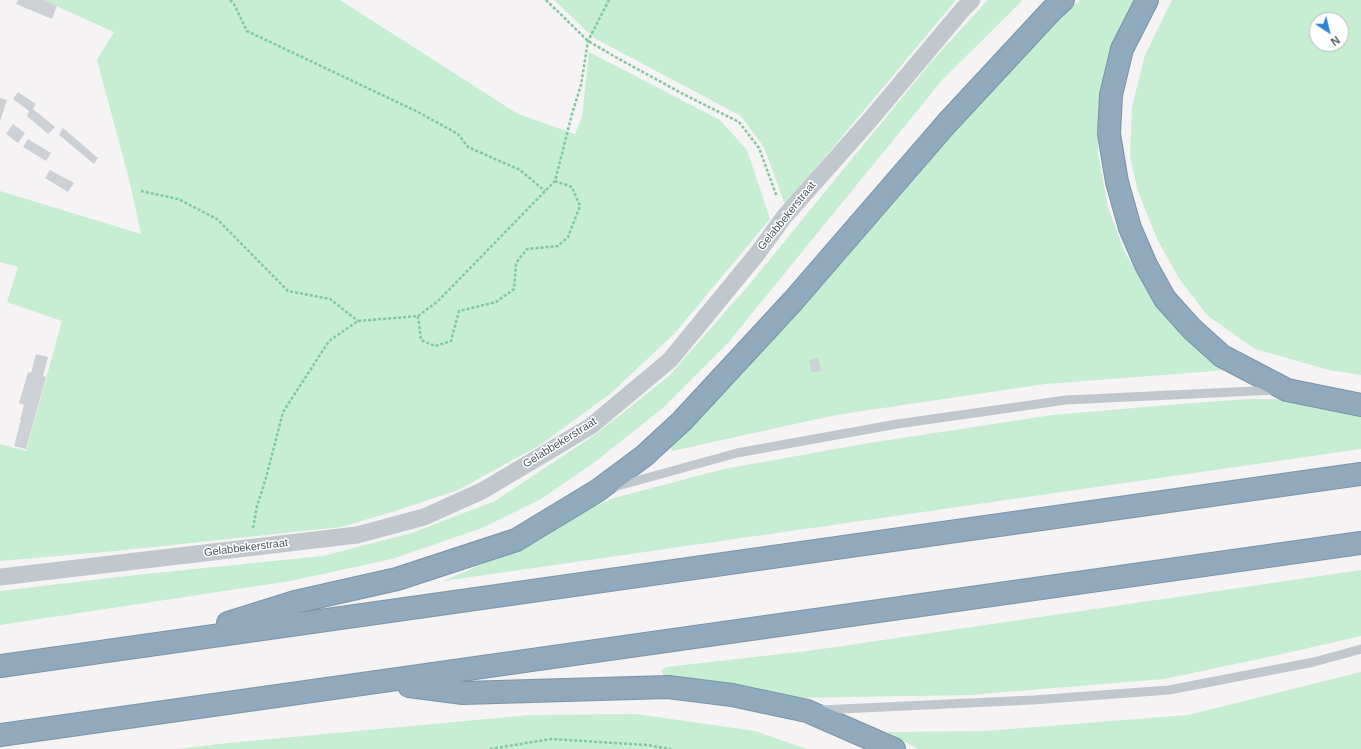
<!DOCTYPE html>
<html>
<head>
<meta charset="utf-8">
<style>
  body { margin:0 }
  #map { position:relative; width:1361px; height:749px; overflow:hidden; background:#f5f3f3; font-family:Arial,sans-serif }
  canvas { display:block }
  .north { position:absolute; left:1309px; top:12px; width:40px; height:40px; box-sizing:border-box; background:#fff; border:1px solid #b7bcbf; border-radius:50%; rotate:145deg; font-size:11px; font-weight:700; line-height:16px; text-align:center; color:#4c575f }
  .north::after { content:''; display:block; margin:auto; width:14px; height:18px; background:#2d83d5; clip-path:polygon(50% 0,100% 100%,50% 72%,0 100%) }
</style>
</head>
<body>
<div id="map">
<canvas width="1361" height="749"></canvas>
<div class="north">N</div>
</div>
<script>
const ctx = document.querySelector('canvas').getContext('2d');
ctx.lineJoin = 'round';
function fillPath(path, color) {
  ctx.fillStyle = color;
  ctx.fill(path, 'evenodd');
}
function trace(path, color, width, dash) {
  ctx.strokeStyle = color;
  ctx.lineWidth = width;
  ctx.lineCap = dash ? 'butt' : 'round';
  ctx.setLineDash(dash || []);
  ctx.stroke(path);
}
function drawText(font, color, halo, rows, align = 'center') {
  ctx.font = font + ' Arial,sans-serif';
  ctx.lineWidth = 3;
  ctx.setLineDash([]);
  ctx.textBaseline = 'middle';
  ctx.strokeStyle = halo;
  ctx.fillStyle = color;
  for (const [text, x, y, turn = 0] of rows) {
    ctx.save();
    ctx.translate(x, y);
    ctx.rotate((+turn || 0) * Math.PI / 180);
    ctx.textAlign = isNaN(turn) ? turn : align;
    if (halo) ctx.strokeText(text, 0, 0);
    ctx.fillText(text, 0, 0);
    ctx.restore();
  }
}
const green = new Path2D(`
  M43 0H340L518 114 575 134 582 117 589 52 720 120 747 150 770 219 674 334 610 394 540 445 458 490 395 511 341 527 115 551 0 561V444L26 451 62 321 7 302 18 267 0 262V191L141 234 129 179 97 60 114 32Z
  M554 0H956L785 205 764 147 741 116 594 38Z
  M988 0H1023L943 79 727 344 664 407 595 462 541 499 482 528 392 559 290 581 0 625V591L136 575 323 556 412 533 495 501 596 434 668 377 748 286 932 61Z
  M1080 0H1135L1110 57 1098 127V153L1108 207 1125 253 1153 301 1190 343 1227 370 1045 384 836 415 672 451 670 446 713 403 898 198 997 81 1052 24Z
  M1172 0H1361V375L1329 370 1255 349 1208 316 1180 280 1157 239 1138 191 1130 157 1132 107 1145 55ZM1317 20H1341V44H1317Z
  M1250 399H1275L1361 414V449L443 581 541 539 586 510 614 498 724 469 869 443 1052 415 1193 403Z
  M1361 570V636L1273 656 1164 679 970 695 797 698 741 686 664 676 661 670 666 667 808 651Z
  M1361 672V749H918L887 732 985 731 1188 715Z
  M636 714 755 731 807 749H176L228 743 530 715Z`);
const building = new Path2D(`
  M18 0H44L57 6 52 19 16 4Z
  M18 92 36 104 33 109 55 127 48 134 27 116 29 111 13 99Z
  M0 98 7 100 0 121Z
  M13 124 25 133 18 143 6 134Z
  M63 128 98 158 94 164 59 135Z
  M28 139 51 153 46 161 23 147Z
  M50 170 74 183 68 192 45 178Z
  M36 354 48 357 43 376 46 377 26 449 14 446 21 420H20L24 405 19 403 28 372 31 373Z
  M818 358 821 371 812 372 809 360Z`);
const path = new Path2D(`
  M230 0 234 4 247 31 418 112 458 134 468 147 520 170 545 191
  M546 0 588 41 619 59 685 95 739 122 759 148 777 197
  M141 191 178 199 217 219 288 291 330 299 358 321
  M418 316 421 340 435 346 451 341 459 311 496 302 514 289 516 263 527 249 558 246 568 237 580 206 572 187 555 181
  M253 528 257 506 266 478 283 412 329 341 358 321 418 316 438 301 555 181 572 114 581 85 588 41 609 0
  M490 749 551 739 647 745 671 749`);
const lane = new Path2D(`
  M614 487 737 453 897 424 1066 400 1276 390
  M820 710 1033 700 1169 690 1314 662 1361 649`);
const street = new Path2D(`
  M0 577 357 535 424 517 482 491 591 426 670 360 757 254 784 217 870 120 963 9 972 0`);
const highway = new Path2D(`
  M1147 0 1122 49 1111 95 1109 134 1117 182 1130 228 1146 265 1165 299 1192 329 1222 356 1287 390 1361 405
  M228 623 295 602 397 579 516 540 597 491 644 456 682 421 793 301 947 123 1052 10 1063 0
  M0 666 1361 474
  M409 686 463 693 668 687 732 695 807 711 894 749
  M0 735 1361 543`);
const streetNames = [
  ["Gelabbekerstraat",787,216,-51],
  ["Gelabbekerstraat",560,443,-32],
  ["Gelabbekerstraat",246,548,-7]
];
fillPath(green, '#c7edd2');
fillPath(building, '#cdd0d4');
trace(highway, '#7b94a8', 24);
trace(path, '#82c8a0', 2.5, [3, 2]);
trace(lane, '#c0c8cd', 9);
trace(street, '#c0c8cd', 17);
trace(highway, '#90a9bc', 22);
drawText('11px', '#4c575f', '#fff', streetNames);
</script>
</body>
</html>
